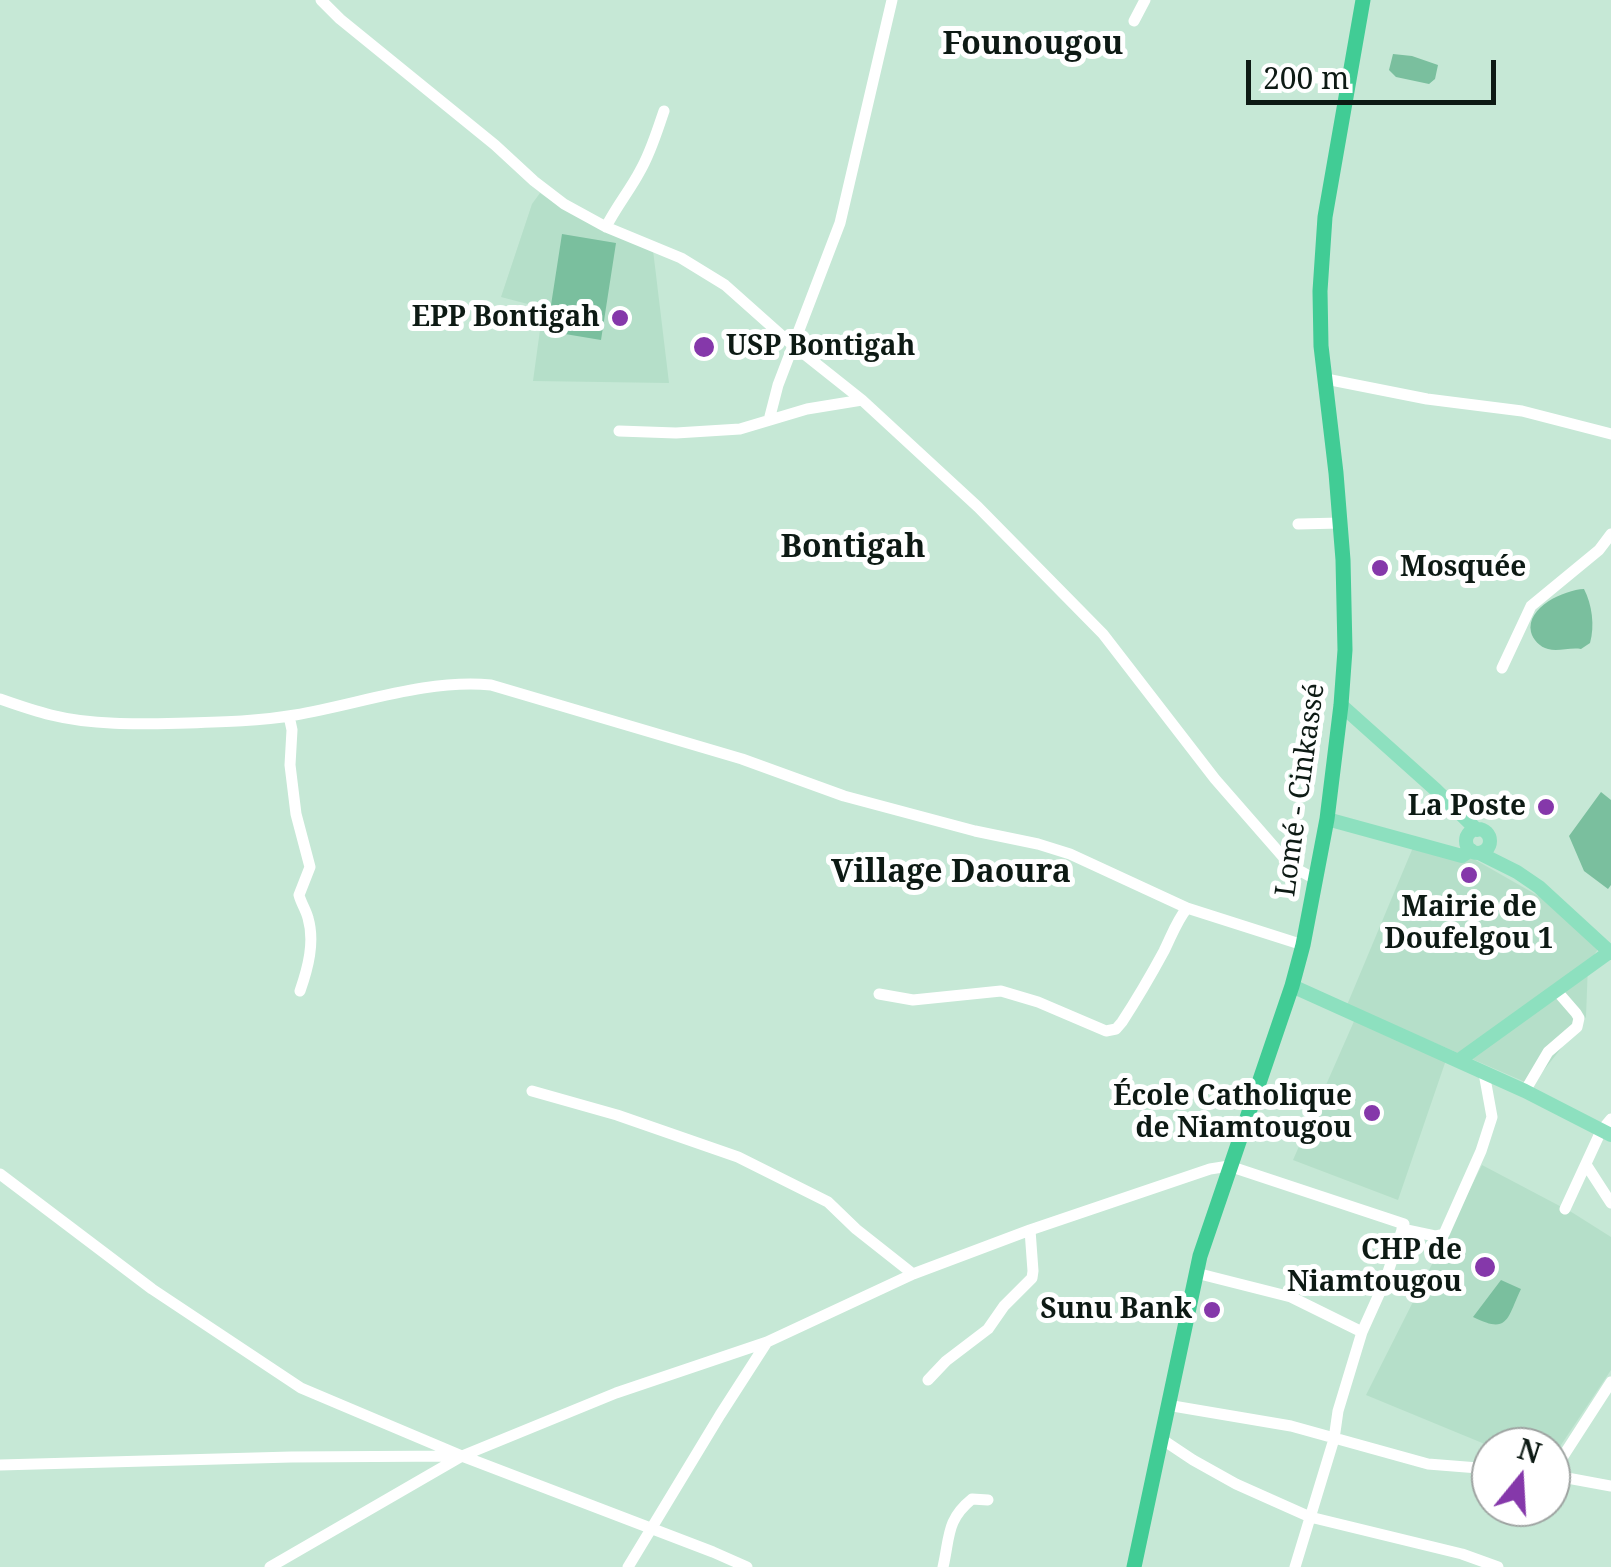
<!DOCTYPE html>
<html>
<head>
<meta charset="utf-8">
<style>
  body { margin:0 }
  #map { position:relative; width:1611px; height:1567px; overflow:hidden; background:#c6e8d6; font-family:"Noto Serif",serif }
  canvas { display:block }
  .north { position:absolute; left:1471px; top:1427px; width:100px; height:100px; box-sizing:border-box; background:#fff; border:2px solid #9ea3a1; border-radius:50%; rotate:18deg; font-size:28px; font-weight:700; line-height:40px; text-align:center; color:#0d1a14 }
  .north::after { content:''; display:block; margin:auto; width:35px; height:45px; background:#8538aa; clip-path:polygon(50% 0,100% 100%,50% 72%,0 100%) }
  .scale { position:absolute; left:1246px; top:60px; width:250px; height:45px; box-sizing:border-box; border:5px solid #0d1a14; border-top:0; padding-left:12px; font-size:30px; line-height:35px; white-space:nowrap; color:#0d1a14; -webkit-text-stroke:8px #fff; paint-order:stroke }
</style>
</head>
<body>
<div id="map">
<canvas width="1611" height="1567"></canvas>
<div class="north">N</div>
<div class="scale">200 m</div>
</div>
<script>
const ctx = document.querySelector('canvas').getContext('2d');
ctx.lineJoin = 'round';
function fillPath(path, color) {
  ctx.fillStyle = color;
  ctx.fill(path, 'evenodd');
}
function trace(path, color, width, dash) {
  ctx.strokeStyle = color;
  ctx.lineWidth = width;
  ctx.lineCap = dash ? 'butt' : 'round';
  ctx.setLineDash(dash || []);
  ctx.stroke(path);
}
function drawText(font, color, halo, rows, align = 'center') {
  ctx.font = font + ' "Noto Serif",serif';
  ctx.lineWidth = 10;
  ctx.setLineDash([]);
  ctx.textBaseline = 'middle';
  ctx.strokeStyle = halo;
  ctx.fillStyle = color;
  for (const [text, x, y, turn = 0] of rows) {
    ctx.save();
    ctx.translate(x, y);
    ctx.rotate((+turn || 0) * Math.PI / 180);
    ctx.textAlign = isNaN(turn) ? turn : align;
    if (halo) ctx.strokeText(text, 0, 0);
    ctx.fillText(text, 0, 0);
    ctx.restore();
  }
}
const built = new Path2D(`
  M540 193 567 211 653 250 669 383 533 381 543 308 501 297 532 204Z
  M1414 845 1465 854 1542 898 1600 946 1588 964 1586 1017 1532 1085 1347 1005Z
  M1355 1019 1446 1060 1398 1200 1293 1160Z
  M1482 1165 1573 1213 1611 1237V1370L1551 1460V1447H1492L1366 1395Z`);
const green = new Path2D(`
  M1393 54 1412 56 1438 65 1435 79 1429 84 1396 77 1389 70Z
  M562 234 616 243 601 340 547 331Z
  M1584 589C1592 604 1595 626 1590 643L1581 649C1570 647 1558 652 1548 649 1540 647 1533 640 1531 632 1526 607 1564 590 1584 589Z
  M1601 792 1611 800V885L1608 889 1584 871 1569 836Z
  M1501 1280 1521 1289C1507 1318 1509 1335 1473 1317Z`);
const minor = new Path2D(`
  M321 0 340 19 495 145 534 181 564 204 606 227 681 258 725 285 789 342 862 400 978 507 1103 634 1215 779 1291 866 1315 879
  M1134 21 1145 0
  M1303 75 1348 84
  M606 227C616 207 630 190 640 171 651 152 657 131 664 111
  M1326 379 1427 399 1522 411 1611 434
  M769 420 778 385 840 223 892 0
  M619 431 676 433 740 429 807 409 862 400
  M1298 524 1340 523
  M1502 668 1531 606 1599 550 1611 534
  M0 699C17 705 34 711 51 715 95 726 143 724 188 723 224 722 260 721 295 715 360 704 425 679 491 685L742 759 844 796 975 831 1038 844 1070 854 1187 908 1303 945
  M289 716 292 730 290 765 296 814 310 867 299 895C301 903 306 910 308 918 315 942 308 968 300 991
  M879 994 913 1000 1001 991 1038 1002 1106 1031 1116 1029 1122 1022C1137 999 1151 975 1164 951 1172 935 1176 922 1187 908
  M532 1091 617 1115 738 1157 828 1202 856 1229 913 1274
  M1525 1091 1548 1052 1577 1027 1579 1018 1576 1013 1556 990
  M1587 1166 1611 1203
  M0 1174 152 1289 301 1388 462 1456 713 1552 747 1567
  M1565 1209 1601 1131 1611 1119
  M1402 1229 1435 1236 1444 1234 1481 1151 1492 1117 1484 1073
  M1196 1273 1291 1297 1362 1332
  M928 1380 946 1361 988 1329 1004 1306 1032 1278 1033 1271 1030 1230
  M1611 1382 1551 1475 1611 1486
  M1167 1405 1291 1426 1428 1464 1491 1469
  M1160 1438 1193 1460 1236 1484 1310 1517 1462 1554 1498 1567
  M0 1465 291 1457 458 1456
  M270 1567 462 1456 616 1393 767 1342 913 1274 1030 1230 1210 1169 1229 1166 1404 1224 1385 1281 1362 1332 1338 1411 1334 1439 1295 1567
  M628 1567 720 1415 767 1342
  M943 1567C950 1537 946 1520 972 1499L988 1500`);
const major = new Path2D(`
  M1341 705 1436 790 1477 830
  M1327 819 1462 856 1471 850
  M1466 841a12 12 0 1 1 24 0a12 12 0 1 1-24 0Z
  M1479 853 1517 872 1539 887 1611 953
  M1292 986 1525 1091 1611 1135
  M1458 1061 1611 951`);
const highway = new Path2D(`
  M1134 1567 1200 1256 1292 986 1303 945 1327 819 1341 705 1345 650 1343 560 1336 473 1321 346 1320 291 1325 217 1363 0`);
const markers = [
  [620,318,10,"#8538aa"],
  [704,347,12,"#8538aa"],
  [1380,568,10,"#8538aa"],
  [1546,807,10,"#8538aa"],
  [1469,875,10,"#8538aa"],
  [1372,1113,10,"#8538aa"],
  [1485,1267,12,"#8538aa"],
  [1212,1310,10,"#8538aa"]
];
const poiNames = [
  ["EPP Bontigah",600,318],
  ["USP Bontigah",726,347,"left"],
  ["Mosquée",1400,568,"left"],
  ["La Poste",1526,807],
  ["Mairie de",1469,908,"center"],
  ["Doufelgou 1",1469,940,"center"],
  ["École Catholique",1352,1097],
  ["de Niamtougou",1352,1129],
  ["CHP de",1462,1251],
  ["Niamtougou",1462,1283],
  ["Sunu Bank",1192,1310]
];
const streetNames = [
  ["Lomé - Cinkassé",1301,790,-82]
];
const quarterNames = [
  ["Founougou",1033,45],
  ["Bontigah",853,548],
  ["Village Daoura",951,873]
];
fillPath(built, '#b5dfc9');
fillPath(green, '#7abf9e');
trace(minor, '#fff', 11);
trace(major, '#8de0bf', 14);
trace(highway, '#41cc95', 15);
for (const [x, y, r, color] of markers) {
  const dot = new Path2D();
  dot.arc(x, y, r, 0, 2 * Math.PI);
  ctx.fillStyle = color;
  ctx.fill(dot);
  trace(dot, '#fff', 4);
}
drawText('bold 28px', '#0d1a14', '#fff', poiNames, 'right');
drawText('28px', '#0d1a14', '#fff', streetNames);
drawText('bold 32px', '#0d1a14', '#fff', quarterNames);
</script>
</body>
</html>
